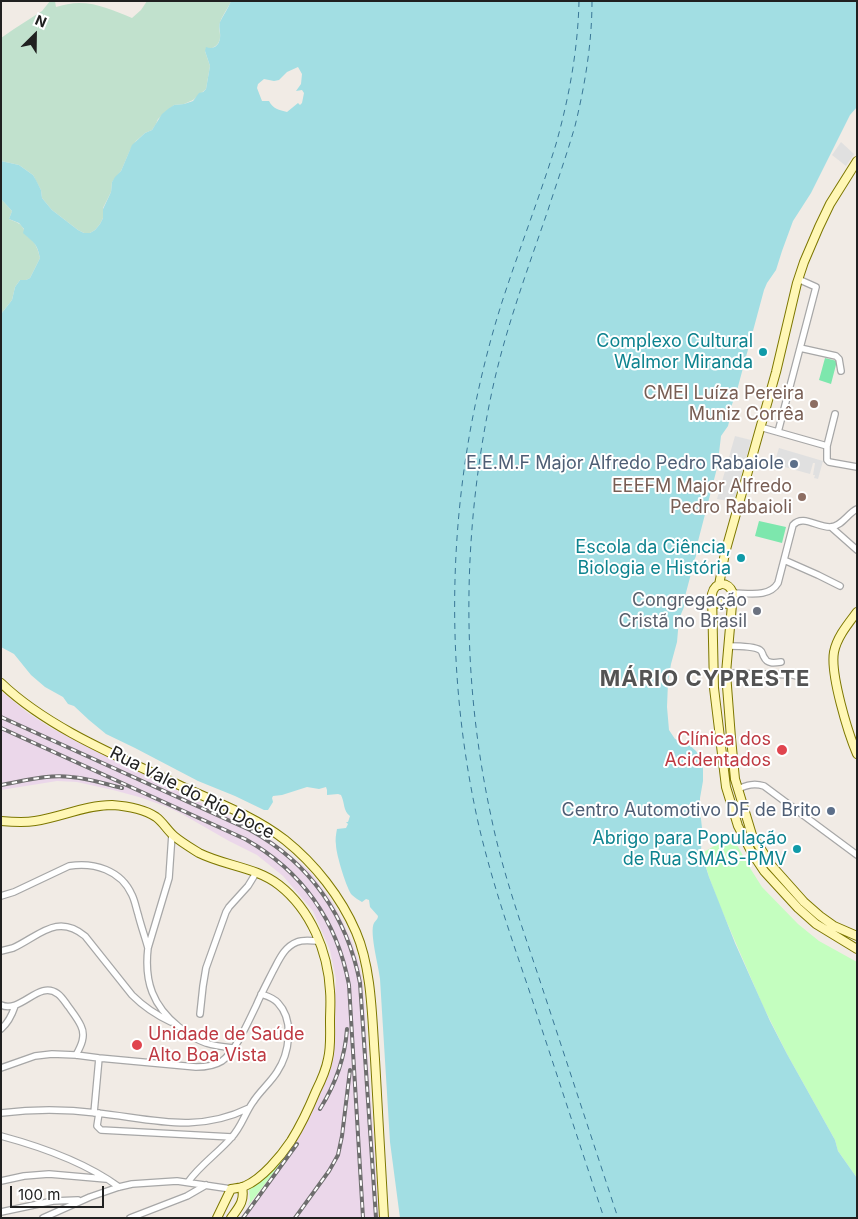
<!DOCTYPE html>
<html>
<head>
<meta charset="utf-8">
<style>
  body { margin:0 }
  #map { position:relative; width:858px; height:1219px; overflow:hidden; background:#f1ebe5; font-family:Inter,sans-serif }
  canvas { display:block }
  .frame { position:absolute; inset:0; border:2px solid #202020; pointer-events:none }
  .north { position:absolute; left:10px; top:10px; width:50px; height:50px; -webkit-text-stroke:4px #fff; paint-order:stroke; rotate:23deg; font-size:14px; font-weight:700; line-height:20px; text-align:center; color:#202020 }
  .north::after { content:''; display:block; margin:auto; width:18px; height:22px; background:#202020; clip-path:polygon(50% 0,100% 100%,50% 72%,0 100%) }
  .scale { position:absolute; left:10px; top:1186px; width:94px; height:22px; box-sizing:border-box; border:2px solid #202020; border-top:0; padding-left:6px; font-size:15px; line-height:18px; white-space:nowrap; color:#202020; -webkit-text-stroke:4px #fff; paint-order:stroke }
</style>
</head>
<body>
<div id="map">
<canvas width="858" height="1219"></canvas>
<div class="frame"></div>
<div class="north">N</div>
<div class="scale">100 m</div>
</div>
<script>
const ctx = document.querySelector('canvas').getContext('2d');
ctx.lineJoin = 'round';
function fillPath(path, color) {
  ctx.fillStyle = color;
  ctx.fill(path, 'evenodd');
}
function trace(path, color, width, dash) {
  ctx.strokeStyle = color;
  ctx.lineWidth = width;
  ctx.lineCap = dash ? 'butt' : 'round';
  ctx.setLineDash(dash || []);
  ctx.stroke(path);
}
function drawText(font, color, halo, rows, align = 'center') {
  ctx.font = font + ' Inter,sans-serif';
  ctx.lineWidth = 4;
  ctx.setLineDash([]);
  ctx.textBaseline = 'middle';
  ctx.strokeStyle = halo;
  ctx.fillStyle = color;
  for (const [text, x, y, turn = 0] of rows) {
    ctx.save();
    ctx.translate(x, y);
    ctx.rotate((+turn || 0) * Math.PI / 180);
    ctx.textAlign = isNaN(turn) ? turn : align;
    if (halo) ctx.strokeText(text, 0, 0);
    ctx.fillText(text, 0, 0);
    ctx.restore();
  }
}
const industrial = new Path2D(`
  M1 691 28 713 51 728 149 776 203 804 251 827 269 838 294 858 310 872 329 897 339 914 352 942 359 963 363 983 379 1218H240L292 1149 331 1054 336 979 330 950 313 911 283 876 257 855 229 841 182 814 165 806 139 797 113 790 77 782 57 781 1 790Z`);
const wetland = new Path2D(`
  M50 1H55L56 7C63 5 72 3 79 3 98 3 115 11 132 18L141 10 147 1H231C228 9 222 15 220 23 218 28 220 30 220 35 221 45 213 48 205 51L210 66 206 89 193 100 184 104 174 105 158 119 156 124 152 130 145 133 136 141 130 150 121 171 112 182 111 192 103 208V218L100 224 95 230 90 233H84L78 230 52 210 42 198 41 190 33 175 19 165 1 161V38L14 29 42 11Z
  M1 199 12 211 9 219C21 224 22 224 27 236 35 241 38 249 40 258L30 278 26 280H20L15 287 12 300 1 314Z`);
const park = new Path2D(`
  M732 836 750 868 762 887 798 924 819 941 857 962V1178L838 1151 835 1140 787 1054 763 1006 719 904 709 877 702 853Z
  M290 1149H292L248 1206 250 1201 249 1189C265 1177 278 1164 290 1149Z`);
const pitch = new Path2D(`
  M825 358 837 361 831 384 819 380Z
  M759 521 786 527 782 543 755 536Z`);
const parking = new Path2D(`
  M841 142 854 154 846 166 832 155Z
  M735 436 751 440 734 502 717 499Z
  M779 448 823 461 818 479 814 478 815 475H813L815 463H813L810 474 774 464Z`);
const water = new Path2D(`
  M231 1H857V107L850 115 811 193 793 221 782 251 776 270 767 283 764 290 736 394 729 412V422L728 426 721 436 719 453 716 472 696 549V556L693 563 692 570 684 600V607L679 619 677 642 671 664 668 682 667 707 669 730 675 739 688 744 696 751 703 762V781L700 798V810L702 828 701 852 709 877 735 943 770 1021 787 1054 835 1140 838 1151 857 1178V1218H400L390 1142 380 979C379 967 369 932 374 923 376 920 378 919 378 916L370 907 369 900 366 899 362 902C359 900 355 898 352 895 347 890 336 854 336 845 335 840 336 834 337 829L346 828 348 824 346 822H348L350 816C343 811 345 803 341 795L338 794 327 795V790L326 787 319 789 307 787 282 795 273 796 272 798 273 802 268 810H264L235 796 198 781 135 748 106 734 89 720 74 706 68 704 63 697 45 687 31 675 14 654 1 647V314L12 300 15 287 20 280H26L30 278 40 258C37 243 34 243 23 233L24 229 19 223 9 219 12 211 1 199V161L19 165 33 175 36 180 41 190 42 198 52 210 78 230 84 233H90L95 230 100 224 103 218V209L111 192 112 182 115 177 121 171 132 145 145 133 152 130 162 114 168 109 174 105 184 104 193 101 199 93 203 92 206 89 210 66 205 51 206 47C213 50 219 46 220 38 221 32 218 28 220 22 223 15 228 9 231 1ZM298 67 302 74 301 84 296 91 302 90 304 93 302 103 300 105 298 103 287 112C279 110 273 109 269 101H262L257 88 258 84 264 79 274 81 279 80 287 72Z`);
const ferry = new Path2D(`
  M579 1C578 49 569 98 556 144 540 196 520 247 503 299 490 339 480 380 472 421 447 553 449 691 478 822 491 879 510 934 529 990 554 1066 579 1142 604 1218
  M592 1C592 43 585 85 575 126 567 154 557 182 548 210 527 271 504 333 491 396 462 535 461 677 491 816 503 875 524 932 543 990 568 1066 593 1142 618 1218`);
const street = new Path2D(`
  M800 348 836 356 839 359 841 371
  M760 427 827 446V460L829 462 857 467
  M778 432 816 287 798 279
  M827 446 835 414
  M831 527 857 550
  M784 560 818 575 840 586
  M733 593C748 593 769 598 778 583L793 525C803 514 818 528 831 527 842 526 848 513 857 509
  M728 646C735 646 754 646 760 650 763 652 762 654 764 657 767 664 774 663 781 662
  M726 673 793 675 801 677
  M738 789C747 785 754 783 764 786L857 855
  M172 834 169 878 148 948C144 982 153 1006 179 1027 188 1034 196 1040 206 1043 215 1046 224 1047 233 1048
  M1 896 14 892 69 866C94 862 121 870 132 895 135 901 136 908 138 914 141 926 145 937 148 948
  M1 951C5 950 9 949 13 948 39 936 57 913 85 936L132 995C144 1007 156 1015 171 1022
  M1 1005C21 1014 39 979 58 994 62 997 65 1002 68 1006 73 1013 78 1019 81 1026 86 1036 81 1046 76 1055
  M200 1014 203 986 206 968 226 912 229 907 248 886 256 873
  M1 1029C8 1023 12 1015 15 1006
  M1 1068 35 1056 52 1054 76 1055 99 1058 196 1067C205 1067 214 1066 222 1061 236 1051 248 1022 256 1006 261 994 267 983 273 971 279 960 284 947 297 942 304 939 312 941 319 941
  M1 1113C34 1109 65 1109 97 1113 152 1119 196 1134 249 1108
  M94 1113 99 1058
  M99 1113 97 1126 101 1130 232 1137
  M1 1136C42 1147 85 1162 119 1187
  M1 1181 24 1176 49 1174 106 1179
  M188 1182C200 1165 218 1153 231 1138 241 1128 245 1113 253 1102 260 1091 270 1083 277 1072 289 1054 295 1021 278 1003 274 998 267 996 261 994
  M1 1212 53 1201 78 1200
  M43 1218 90 1197 119 1187 132 1184 177 1181 231 1189
  M130 1218 187 1196 206 1185`);
const secondary = new Path2D(`
  M719 585 725 553 776 372 797 283 804 262 819 227 830 204 857 161
  M712 597C717 606 726 607 732 598
  M857 612C848 624 837 637 834 652 830 674 848 733 857 754
  M1 683C49 729 122 758 181 786 216 802 254 816 285 840 315 864 341 897 356 932 372 969 372 1019 375 1059 378 1112 381 1165 384 1218
  M1 821C12 822 24 823 35 821 61 817 86 805 112 805 127 806 144 809 156 817 163 822 167 830 174 836 181 842 191 848 199 853 225 866 256 867 279 885 311 910 328 952 330 991 331 1001 330 1011 330 1021 330 1033 331 1047 328 1059 326 1070 321 1081 316 1091 309 1108 301 1125 291 1141 281 1156 262 1179 245 1186 241 1188 236 1188 231 1189L217 1218
  M857 936 834 926 820 916 804 902 771 865 752 835 735 779 731 738 726 673 733 593C728 581 715 581 712 594L714 688 726 787 738 826 752 853 764 871 798 908 816 924 857 949
  M231 1218C239 1207 245 1201 242 1187`);
const rail = new Path2D(`
  M1 717 250 830C310 863 347 916 360 983L376 1218
  M1 728 245 839C302 871 337 921 349 985L363 1218
  M1 785C24 781 48 774 71 777 88 778 105 784 122 788
  M320 1109C335 1085 345 1058 347 1029
  M243 1218 297 1144
  M295 1218 329 1171 338 1155 342 1136 350 1070`);
const markers = [
  [763,352,5,"#0f9aa8"],
  [814,404,5,"#8d6e63"],
  [794,464,5,"#5c6f8a"],
  [802,497,5,"#8d6e63"],
  [741,558,5,"#0f9aa8"],
  [757,611,5,"#6b7280"],
  [782,750,6,"#e0444e"],
  [831,811,5,"#5c6f8a"],
  [797,849,5,"#0f9aa8"],
  [137,1045,6,"#e0444e"]
];
const cultureNames = [
  ["Complexo Cultural",753,342],
  ["Walmor Miranda",753,363],
  ["Escola da Ciência,",731,548],
  ["Biologia e História",731,569],
  ["Abrigo para População",787,839],
  ["de Rua SMAS-PMV",787,860]
];
const educationNames = [
  ["CMEI Luíza Pereira",804,394],
  ["Muniz Corrêa",804,415],
  ["EEEFM Major Alfredo",792,487],
  ["Pedro Rabaioli",792,508]
];
const serviceNames = [
  ["E.E.M.F Major Alfredo Pedro Rabaiole",784,464],
  ["Centro Automotivo DF de Brito",821,811]
];
const worshipNames = [
  ["Congregação",747,601],
  ["Cristã no Brasil",747,622]
];
const healthNames = [
  ["Clínica dos",771,740],
  ["Acidentados",771,761],
  ["Unidade de Saúde",148,1035,"left"],
  ["Alto Boa Vista",148,1056,"left"]
];
const streetNames = [
  ["Rua Vale do Rio Doce",192,793,27]
];
const districtNames = [
  ["MÁRIO CYPRESTE",705,679]
];
fillPath(industrial, '#ebd7ea');
fillPath(wetland, '#c1e1cd');
fillPath(park, '#c4febf');
fillPath(pitch, '#7de7ad');
fillPath(parking, '#e0e0e0');
fillPath(water, '#a2dee3');
trace(ferry, '#397797', 1, [6, 5]);
trace(street, '#a7a7a7', 8);
trace(secondary, '#7d7700', 10);
trace(street, '#fff', 5.5);
trace(secondary, '#fff7b5', 8);
trace(rail, '#6e6e6e', 4);
trace(rail, '#fff', 2, [5.5]);
for (const [x, y, r, color] of markers) {
  const dot = new Path2D();
  dot.arc(x, y, r, 0, 2 * Math.PI);
  ctx.fillStyle = color;
  ctx.fill(dot);
  trace(dot, '#fff', 2);
}
drawText('18px', '#0d838f', '#fff', cultureNames, 'right');
drawText('18px', '#785e54', '#fff', educationNames, 'right');
drawText('18px', '#4e5e75', '#fff', serviceNames, 'right');
drawText('18px', '#5b616d', '#fff', worshipNames, 'right');
drawText('18px', '#be3a42', '#fff', healthNames, 'right');
drawText('18px', '#202020', '#fff', streetNames);
ctx.letterSpacing = '1px';
drawText('bold 22px', '#535353', '#fff', districtNames);
ctx.letterSpacing = '0px';
</script>
</body>
</html>
